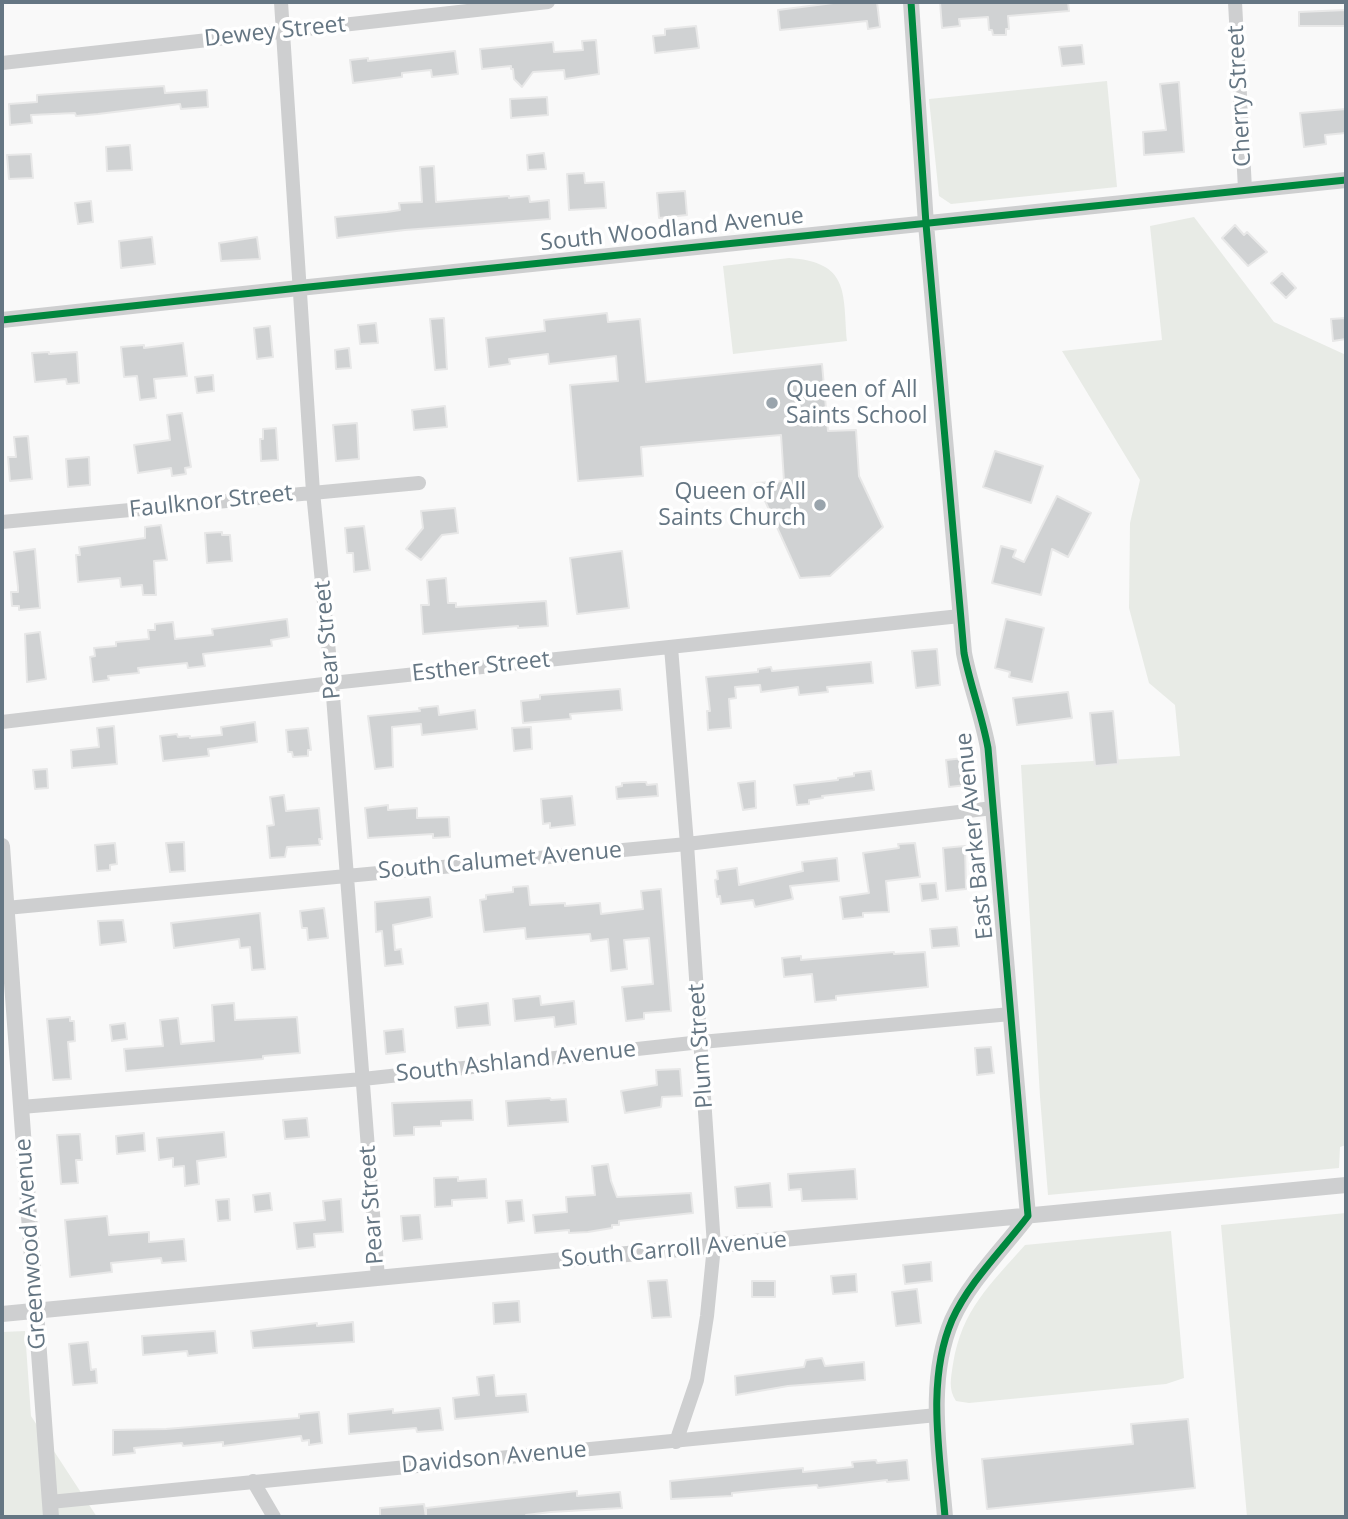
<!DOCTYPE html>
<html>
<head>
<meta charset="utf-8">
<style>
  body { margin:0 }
  #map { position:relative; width:1348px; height:1519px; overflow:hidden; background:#f9f9f9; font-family:"Open Sans",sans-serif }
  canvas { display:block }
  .frame { position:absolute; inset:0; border:4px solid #657683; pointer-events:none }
</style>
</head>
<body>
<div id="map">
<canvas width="1348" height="1519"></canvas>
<div class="frame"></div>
</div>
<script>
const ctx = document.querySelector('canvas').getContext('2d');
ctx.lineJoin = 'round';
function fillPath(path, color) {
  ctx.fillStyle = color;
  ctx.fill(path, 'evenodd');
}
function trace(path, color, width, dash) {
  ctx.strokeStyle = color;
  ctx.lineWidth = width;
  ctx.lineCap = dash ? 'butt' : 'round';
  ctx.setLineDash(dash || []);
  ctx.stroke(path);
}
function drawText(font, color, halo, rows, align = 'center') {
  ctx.font = font + ' "Open Sans",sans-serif';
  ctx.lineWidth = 7;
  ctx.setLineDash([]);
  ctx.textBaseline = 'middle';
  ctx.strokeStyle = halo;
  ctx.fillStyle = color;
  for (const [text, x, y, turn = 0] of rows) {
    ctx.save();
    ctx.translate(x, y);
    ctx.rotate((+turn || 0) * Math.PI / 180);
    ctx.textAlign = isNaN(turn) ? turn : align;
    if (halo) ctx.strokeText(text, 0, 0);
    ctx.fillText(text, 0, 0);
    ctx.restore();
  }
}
const green = new Path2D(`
  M1107 81 1117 187 951 204 939 196 929 99Z
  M1194 217 1274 322 1346 355V1145L1340 1147 1339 1168 1048 1195 1040 1097 1021 765 1180 756 1175 705 1149 683 1129 608 1130 523 1140 480 1062 351 1162 340 1150 226Z
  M789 258C850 262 843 293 847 341L733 354 723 266Z
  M1346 1213V1517H1247L1221 1225Z
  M1171 1231 1184 1378 1166 1384 969 1403 956 1401C948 1389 951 1378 953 1364 962 1309 990 1285 1025 1245Z
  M25 1331 31 1416 97 1517H2V1332Z`);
const building = new Path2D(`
  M841 2H877L880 27 868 29 867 21 780 30 778 10Z
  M940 2H1068L1069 11 1008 16 1009 29H1006V35H993L992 30H989L988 17 959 19 960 26 942 28Z
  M1346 10V26H1299V12Z
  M696 26 699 48 655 53 653 36 665 35V29Z
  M596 40 599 74 565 79 564 70 533 72 522 87 514 79 513 69H511V66L482 69 480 49 553 42 554 52 583 50 582 41Z
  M1082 45 1084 64 1062 66 1059 47Z
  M455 51 458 74 432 77 431 70 402 73V77L353 83 350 60 368 58V61Z
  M1179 82 1184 152 1144 155 1143 132 1166 130 1160 84Z
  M164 86 165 93 207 90 208 107 181 109 180 104 98 114 76 116 75 113 31 115 32 123 10 125 9 104 37 102V95Z
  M547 97 548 115 511 118 510 99Z
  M1346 109V133L1325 135 1326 144 1304 147 1300 113Z
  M130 145 132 170 107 171 106 147Z
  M544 153 546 169 528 170 527 155Z
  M31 154 33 178 9 179 7 155Z
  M434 166 436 202 509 196V198L529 196 530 202 549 200 550 219 405 230 337 238 335 217 387 212 400 210 399 203 422 202 420 167Z
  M584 173 585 183 604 182 606 208 569 210 567 174Z
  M685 191 687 215 659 218 657 193Z
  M91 201 93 222 78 224 75 203Z
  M1235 225 1244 235 1247 232 1267 252 1248 266 1222 238Z
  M152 237 155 264 121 268 119 241Z
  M257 237 260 259 221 261 219 243Z
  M1282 273 1296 288 1286 298 1271 283Z
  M607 313 608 322 640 319 646 382 822 364 828 431 856 430 859 476 883 527 830 576 800 578 757 483 784 481 781 435 641 447 643 476 578 481 570 385 618 381 616 356 549 364 548 354 509 359 510 364 489 367 486 338 545 331 544 320Z
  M444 318 447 369 435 370 430 319Z
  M1346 318V339L1333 341 1331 319Z
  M376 323 378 343 360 344 358 325Z
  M270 326 273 357 257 359 254 328Z
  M183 343 187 376 154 379 156 398 140 400 137 376 124 377 121 347 144 345V348Z
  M349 348 351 368 336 369 335 350Z
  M49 352V354L77 352 79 383 67 384 66 379 35 382 32 353Z
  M213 375 214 391 197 393 195 377Z
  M445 406 447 427 414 430 412 410Z
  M182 413 191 467 185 468 186 474 172 476 171 468 138 473 134 445 170 440 167 415Z
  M357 423 359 459 336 461 333 425Z
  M276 428 278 460 261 461 260 439H263V429Z
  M28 436 32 479 10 481 8 457H16L14 437Z
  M995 451 1043 466 1031 503 983 487Z
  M89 457 90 485 68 487 66 459Z
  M1057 496 1091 513 1068 557 1052 549 1041 595 992 583 1001 546 1016 550 1013 557 1024 562Z
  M455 508 458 533 442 535 421 560 406 549 423 528 421 511Z
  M161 525 167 560 154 561 156 595H143L142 585 121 587 120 578 78 582 76 555H80L79 547 145 538V527Z
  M364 526 370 570 354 572 353 553H347L345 528Z
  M222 532V535H230L232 561 207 563 205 533Z
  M35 549 40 608 19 610V606H12L11 592H18V587L14 552Z
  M622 551 629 608 577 614 570 558Z
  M446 578 448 603H456V607L546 601 548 626 518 628V626L423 634 421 605H429L427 580Z
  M287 619 289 637 271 640 272 646 203 654 205 666 188 668 187 663 138 668 139 673 108 676 109 680 93 682 90 657 95 656 94 648 116 646V642L149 639 148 630H155V624L173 622 175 639 213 635 212 629Z
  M1006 619 1044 628 1032 682 1009 677 1010 672 995 668Z
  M40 632 46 679 27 682 25 634Z
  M937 649 940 685 916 688 912 651Z
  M871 662 873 683 827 687 828 692 799 695 798 687 761 692 760 685 735 687 736 698 729 699 731 728 708 730 707 711H710L706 677 758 672V669L771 667 772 671Z
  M620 689 622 710 570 714 571 719 523 723 521 701 540 699V695Z
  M1068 692 1072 718 1017 725 1013 698Z
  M438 706 439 715 475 710 477 729 422 735 421 724 392 727 393 767 375 769 368 716 420 711 419 708Z
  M1113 711 1118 764 1095 766 1090 713Z
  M255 722 257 742 208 749 209 756 163 761 160 736 177 734 178 737 190 736V738L222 735 221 727Z
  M114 726 117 764 72 768 71 750 99 747 97 728Z
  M531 727 532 749 514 751 512 728Z
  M308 728 311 750H308V756L293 757 292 752H288L286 730Z
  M964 758 967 785 949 787 946 760Z
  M47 769 48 788 35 789 33 770Z
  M871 771 874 790 822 796 823 798 809 800V804L797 805 794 785 838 780V778L854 776V773Z
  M755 781 756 808 743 810 738 783Z
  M640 782H646L647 785 657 784 658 796 617 799 616 787 622 786V783Z
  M284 795 286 811 319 808 322 839H319L320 845 287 847 285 857 270 858 267 826 274 825 270 797Z
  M572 796 575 825 550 828V823L543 824 541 799Z
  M388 805V810L417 808V818L449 817 450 837 433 838V834L368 838 365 808Z
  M184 842 185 871 170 872 166 843Z
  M115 843 117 864 110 865V870L97 871 95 845Z
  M915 843 920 877 886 881 889 912 863 913V917L843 919 840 897 869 893 863 853 899 848 898 844Z
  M965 846 966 889 946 891 943 848Z
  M837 858 839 881 790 886 793 899 755 907 753 900 721 904 720 896 717 897 715 880 718 879 717 871 737 868 739 885 803 871 802 862Z
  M936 883 938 899 922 901 920 884Z
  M528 886 530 905 565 903V906L600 903 601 914 643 909 641 891 661 889 671 1011 644 1013V1019L626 1021 622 987 653 984 649 938 624 940 627 969 611 971 608 939 591 941 590 934 526 939 525 928 484 932 480 900 486 899V895L513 892V887Z
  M430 897 432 917 393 925 395 950 401 949 403 964 385 966 382 931 376 932 375 902Z
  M324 908 328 938 308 940 307 928H302L300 911Z
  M260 913 265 969 252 970 250 947 240 948 239 939 174 948 171 923Z
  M123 920 126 942 100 945 98 921Z
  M957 927 959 946 932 948 930 929Z
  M894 952V954L925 952 928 987 836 996V1000L815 1002 812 974 784 977 782 958 801 956V960Z
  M540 996 541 1005 574 1001 576 1024 555 1027 554 1017 515 1021 513 999Z
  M234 1003 235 1020 297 1017 300 1053 263 1056V1059L126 1071 124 1049 163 1046 160 1020 178 1018 181 1044 214 1041 212 1005Z
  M488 1003 490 1025 457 1028 455 1007Z
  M70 1017V1021H74L75 1041 68 1042 71 1079 53 1080 47 1019Z
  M125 1023 127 1039 112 1041 110 1025Z
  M403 1029 405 1052 386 1054 384 1031Z
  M991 1047 994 1073 977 1075 975 1048Z
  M680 1069 682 1096 662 1097 661 1107 625 1113 621 1091 657 1085 656 1070Z
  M550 1098 551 1100 566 1099 568 1122 508 1126 506 1101Z
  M472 1100 473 1120 441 1121V1126L414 1127V1135L394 1136 392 1103Z
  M307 1118 309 1137 285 1139 283 1120Z
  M224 1132 226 1157 197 1161 199 1184 185 1186 184 1166 173 1167V1158L159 1160 157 1138Z
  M144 1133 145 1151 117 1154 116 1136Z
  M80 1134 82 1160H76L78 1183 61 1184 57 1135Z
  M608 1164 611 1181 617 1197 691 1193 693 1213 619 1221V1225H612V1228L588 1232 569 1233V1230L535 1233 533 1215 567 1212 566 1197 595 1195 592 1166Z
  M855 1169 857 1199 802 1201 801 1189 789 1190 788 1174Z
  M458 1177V1181L486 1179 487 1198 452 1200V1206L435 1207 434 1178Z
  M770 1183 772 1207 737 1208 735 1187Z
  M270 1193 272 1210 255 1212 253 1195Z
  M229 1199 230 1220 218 1221 216 1200Z
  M341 1199 343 1232 314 1234 315 1247 297 1249 294 1223 325 1220 323 1201Z
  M522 1200 524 1221 508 1223 506 1201Z
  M420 1215 422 1239 403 1241 401 1216Z
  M107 1216 109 1235 149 1232V1242L184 1239 186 1261 162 1263 161 1258 111 1263 112 1272 70 1277 65 1220Z
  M931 1262 932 1281 905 1284 903 1265Z
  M856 1274 857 1292 833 1294 831 1276Z
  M667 1280 671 1317 652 1318 648 1281Z
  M752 1281H775V1297H752Z
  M917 1289 921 1323 896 1326 892 1292Z
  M519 1301 520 1322 494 1324 493 1303Z
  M353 1322 354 1342 253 1348 251 1331 317 1323V1326Z
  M215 1331 217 1353 188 1356 187 1351 143 1355 142 1336Z
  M88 1342 91 1370 96 1369 97 1383 73 1385 69 1344Z
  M822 1358 825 1366 864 1362 865 1380 788 1386 736 1395 735 1376 804 1367 806 1360Z
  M494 1375 496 1396 526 1394 528 1412 455 1419 453 1398 479 1395 477 1377Z
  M440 1408 443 1430 417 1432 416 1428 349 1434 348 1414 393 1409V1413Z
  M319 1412 322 1443 309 1445V1440L302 1441 301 1436 223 1446V1442L183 1446 182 1443 134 1448 135 1453 113 1455V1430L166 1429 299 1418V1414Z
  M1188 1419 1195 1488 987 1509 982 1459 1133 1444 1131 1424Z
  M876 1460 877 1463 907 1460 909 1480 887 1482V1480L818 1488 817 1485 783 1488 732 1493V1496L671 1499 670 1481 803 1468V1472L853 1467 852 1462Z
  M577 1491V1496L620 1492 622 1508 551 1512 526 1515V1517H426V1508Z
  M424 1504 426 1517H380V1508Z`);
const minor = new Path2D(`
  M281 2 313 492 332 683 378 1278
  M1235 2 1245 189
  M2 63 548 2
  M2 522 419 483
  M671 647 687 844 714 1246 707 1316 697 1380 676 1442
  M2 722 332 683 960 616
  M6 908 687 844 993 808
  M21 1107 363 1079 701 1042 1011 1014
  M253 1481 274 1517
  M50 1502 937 1415`);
const tertiary = new Path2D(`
  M911 2 926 224 964 653C970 685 982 715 988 748L1028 1216C1003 1249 969 1282 952 1320 926 1381 940 1454 945 1517
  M2 320 299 288 1346 180
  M2 846 51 1517
  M2 1314 1346 1185`);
const cycleway = new Path2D(`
  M911 2 926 224 964 653C970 685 982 715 988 748L1028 1216C1003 1249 969 1282 952 1320 926 1381 940 1454 945 1517
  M2 320 299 288 1346 180`);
const markers = [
  [772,403,7,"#99a4ac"],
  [820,505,7,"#99a4ac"]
];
const streetNames = [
  ["Dewey Street",275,32,-6],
  ["Cherry Street",1240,96,-93],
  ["South Woodland Avenue",672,230,-6],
  ["Faulknor Street",211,502,-6],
  ["Pear Street",328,640,-95],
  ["Esther Street",481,667,-6],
  ["East Barker Avenue",975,836,-96],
  ["South Calumet Avenue",500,861,-5],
  ["Plum Street",701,1046,-94],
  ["South Ashland Avenue",516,1062,-6],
  ["Pear Street",372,1205,-94],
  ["Greenwood Avenue",31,1244,-94],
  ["South Carroll Avenue",674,1250,-5],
  ["Davidson Avenue",494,1458,-5]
];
const poiNames = [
  ["Queen of All",786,390],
  ["Saints School",786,416],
  ["Queen of All",806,492,"right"],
  ["Saints Church",806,518,"right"]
];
fillPath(green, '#e8ebe6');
fillPath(building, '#d0d2d3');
trace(building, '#e8e8e8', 2);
trace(minor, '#cecfd0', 14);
trace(tertiary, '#cecfd0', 16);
trace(cycleway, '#00873e', 7);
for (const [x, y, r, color] of markers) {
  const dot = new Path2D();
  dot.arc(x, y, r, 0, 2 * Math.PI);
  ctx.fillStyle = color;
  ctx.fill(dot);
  trace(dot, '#fff', 2.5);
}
drawText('23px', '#657683', '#fff', streetNames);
drawText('23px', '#657683', '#fff', poiNames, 'left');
</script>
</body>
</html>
